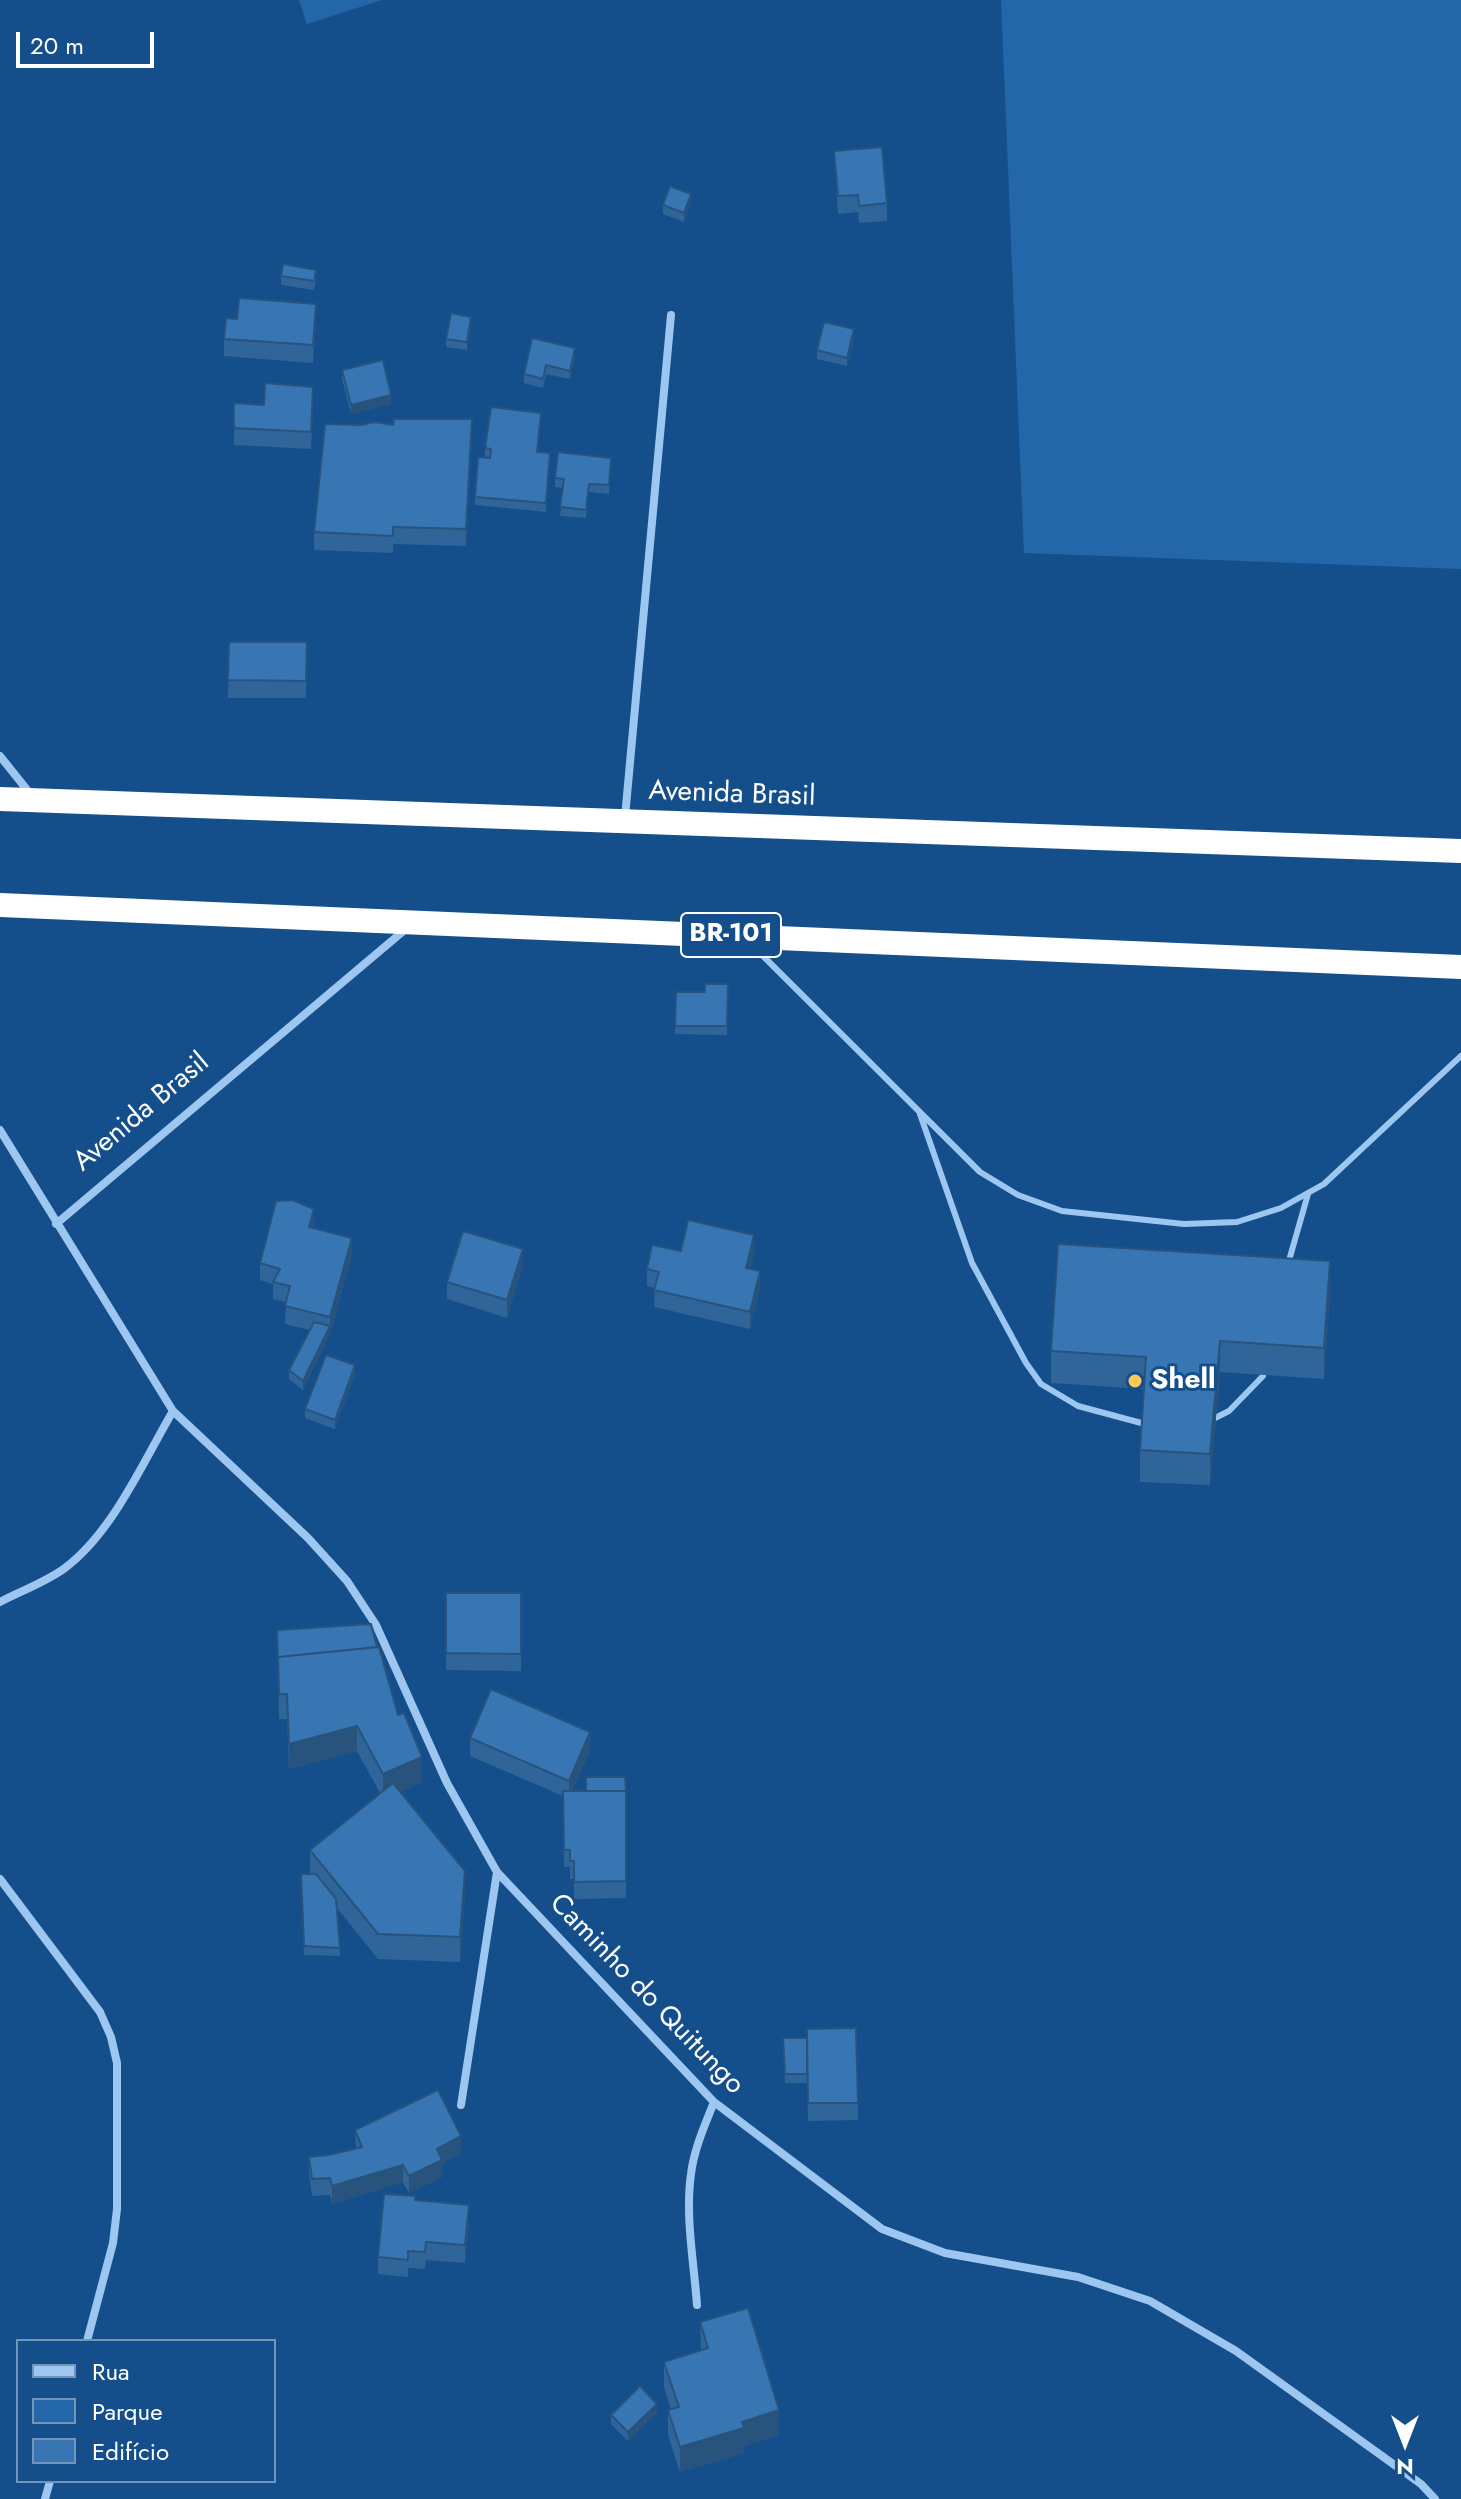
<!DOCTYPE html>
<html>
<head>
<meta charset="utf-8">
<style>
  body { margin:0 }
  #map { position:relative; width:1461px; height:2499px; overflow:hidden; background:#144f8c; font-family:Jost,sans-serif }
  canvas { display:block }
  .legend { position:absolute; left:16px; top:2339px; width:260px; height:144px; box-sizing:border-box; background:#144f8c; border:2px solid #7295ba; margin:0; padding:10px 14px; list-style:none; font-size:24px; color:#fff }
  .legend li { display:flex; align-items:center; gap:16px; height:40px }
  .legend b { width:40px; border:2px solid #7295ba }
  .north { position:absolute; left:1365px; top:2403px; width:80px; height:80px; -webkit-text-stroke:6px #144f8c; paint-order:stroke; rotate:180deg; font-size:22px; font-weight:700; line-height:32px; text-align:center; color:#fff }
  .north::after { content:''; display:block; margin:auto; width:28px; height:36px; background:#fff; clip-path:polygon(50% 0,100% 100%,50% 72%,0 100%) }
  .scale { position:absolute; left:16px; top:32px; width:138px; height:36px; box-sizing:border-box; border:4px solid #fff; border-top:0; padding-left:10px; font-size:24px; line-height:28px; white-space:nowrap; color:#fff; -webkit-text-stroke:6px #144f8c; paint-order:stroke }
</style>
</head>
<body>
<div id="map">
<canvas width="1461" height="2499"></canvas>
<ul class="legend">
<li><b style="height:10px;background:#9dc7f0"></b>Rua</li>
<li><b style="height:22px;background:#2367a9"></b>Parque</li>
<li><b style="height:22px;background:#3876b3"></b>Edifício</li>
</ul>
<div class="north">N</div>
<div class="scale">20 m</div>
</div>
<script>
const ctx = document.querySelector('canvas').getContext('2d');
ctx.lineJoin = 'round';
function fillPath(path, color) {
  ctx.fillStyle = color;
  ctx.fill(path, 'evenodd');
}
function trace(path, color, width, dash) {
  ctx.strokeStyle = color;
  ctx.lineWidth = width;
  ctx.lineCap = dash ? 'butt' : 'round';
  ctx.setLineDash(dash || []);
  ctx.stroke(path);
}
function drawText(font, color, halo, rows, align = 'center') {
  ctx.font = font + ' Jost,sans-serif';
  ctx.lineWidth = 6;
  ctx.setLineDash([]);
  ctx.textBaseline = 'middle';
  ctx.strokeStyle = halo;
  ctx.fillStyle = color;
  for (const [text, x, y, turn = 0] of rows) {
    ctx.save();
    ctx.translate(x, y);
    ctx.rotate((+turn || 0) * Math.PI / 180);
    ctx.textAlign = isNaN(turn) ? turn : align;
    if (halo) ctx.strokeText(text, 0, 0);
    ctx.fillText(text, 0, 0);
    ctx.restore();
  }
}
const green = new Path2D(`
  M299 0H382L307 24Z
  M1001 0H1461V569L1024 553Z`);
const lane = new Path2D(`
  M751 944 980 1172 1018 1195 1062 1211 1184 1224 1237 1222 1281 1208 1324 1184 1461 1056
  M920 1114 972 1263 1026 1363 1041 1384 1078 1406 1145 1424
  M1288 1264 1308 1194
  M1215 1418 1229 1411 1263 1376`);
const street = new Path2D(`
  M0 756 32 796
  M625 817 671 315
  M0 1130 173 1411 308 1538 347 1581 376 1625 447 1783 497 1872 714 2102 882 2229 945 2253 1078 2277 1150 2301 1236 2351 1421 2484 1435 2499
  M56 1224 407 928
  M0 1602C21 1591 46 1582 65 1568 113 1532 143 1462 173 1411
  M0 1879 100 2012 111 2037 117 2063V2209L113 2243 87 2341
  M461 2105 497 1872
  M697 2305C694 2263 685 2216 691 2174 694 2149 705 2125 714 2102
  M45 2499 50 2481`);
const highway = new Path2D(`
  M0 799 1461 851
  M0 905 1461 967`);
const wall = new Path2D(`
  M834 151 887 203V221L859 223 858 212 838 214Z
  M691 203 684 222 663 214V205Z
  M281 276 316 279 314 290 281 285Z
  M316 321 313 363 224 356V339Z
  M471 326 467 350 446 347V339Z
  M532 338 575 356 570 379 546 374 543 388 524 383V374Z
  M854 338 847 366 817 359V350Z
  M342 370 391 404 351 414 342 379Z
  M313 404 311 449 234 445V428L264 405Z
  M541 422 538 452 550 462 546 512 475 505V497L485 457V448Z
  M472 437 466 546 393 544V553L314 550V532Z
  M611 466 609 494 589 492 586 518 560 516 563 488 555 487V478Z
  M229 642H307L306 698H228Z
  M728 984 727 1035 675 1034 676 992H705Z
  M314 1226 313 1228 352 1255 330 1334 303 1390 289 1379V1370L310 1330 285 1324 286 1302 273 1299V1284L260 1280V1263Z
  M681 1251 754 1253 750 1269 760 1289 750 1329 654 1307 655 1288 647 1286V1269Z
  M523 1266 507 1318 447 1299V1282Z
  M1330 1293 1324 1379 1220 1372 1210 1485 1140 1482V1450L1144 1389 1051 1383V1351Z
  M355 1374 335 1429 305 1418V1409Z
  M446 1593H521V1671L446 1670Z
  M277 1630 398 1715 422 1782 400 1792 465 1896 460 1962 378 1959 337 1908 340 1956 304 1955 301 1874H310V1850L380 1793 357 1751 289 1769 287 1719H279Z
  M470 1738 590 1750 572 1791H626V1898L574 1899V1879H570V1867H564L563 1796 470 1756Z
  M783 2038 858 2103V2120L808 2121 807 2083H785Z
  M355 2130 461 2153 442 2164V2177L409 2193 403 2182 332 2204 330 2195 312 2196 309 2174V2157L329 2155 356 2148Z
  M415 2200 469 2222 465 2263 426 2260 425 2269 408 2268V2277L378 2274V2257Z
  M700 2322 779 2435 744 2446V2453L680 2472 668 2435V2410L671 2409 664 2387V2362L701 2351Z
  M657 2413 628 2441 611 2424V2415Z`);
const shadedWall = new Path2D(`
  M691 194V203L684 222V213Z
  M316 304V321L313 363V345Z
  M471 317V326L467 350V342Z
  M854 329V338L847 366V358Z
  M575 348V356L570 379V371Z
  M391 395V404L351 414V405Z
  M472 419V437L466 546V529Z
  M314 1209V1226L309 1244V1227Z
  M754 1235V1253L746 1285V1268Z
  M352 1238V1255L330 1334 303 1390V1381L330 1326V1317Z
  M523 1249V1266L507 1318V1300Z
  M1330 1261V1293L1324 1379V1348Z
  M760 1271V1289L750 1329V1312Z
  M1220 1341V1372L1210 1485V1454Z
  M355 1365V1374L335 1429V1420Z
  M357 1726V1751L289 1769V1744Z
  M590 1732V1750L569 1798V1781Z
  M422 1757V1782L383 1799V1774Z
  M465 1871V1896L460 1962V1937Z
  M461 2136V2153L442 2164V2177L409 2193V2176L437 2149Z
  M403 2165V2182L332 2204V2186Z
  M469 2205V2222L465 2263V2245Z
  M657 2404V2413L628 2441V2432Z
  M779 2410V2435L744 2446V2453L680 2472V2447L742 2422Z`);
const building = new Path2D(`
  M882 147 887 203 859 206 858 195 838 196 834 151Z
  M670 186 691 194 684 213 663 205Z
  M283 264 316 270 314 281 281 276Z
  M239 298 316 304 313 345 224 339 226 318 237 319Z
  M451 313 471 317 467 342 446 339Z
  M824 322 854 329 847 358 817 350Z
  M532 338 575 348 570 371 546 365 543 379 524 374Z
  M383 360 391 395 351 405 342 370Z
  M265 383 313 387 311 432 234 428V403L264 405Z
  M491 407 541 413 537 452 550 453 546 503 475 497 478 457 490 458 491 449 485 448Z
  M394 419H472L466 529 393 527V536L314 532 325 424 361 425 375 422 393 425Z
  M558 452 611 458 609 485 589 484 586 510 560 507 564 479 555 478Z
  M229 642H307L306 681 228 680Z
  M705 984H728L727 1026H675L676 992H705Z
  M292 1200 314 1209 309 1227 352 1238 330 1317 285 1306 290 1286 273 1282 280 1269 260 1263 276 1201Z
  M688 1220 754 1235 746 1268 760 1271 750 1312 654 1290 659 1272 647 1269 652 1245 681 1251Z
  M463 1231 523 1249 507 1300 447 1282Z
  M1058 1244 1330 1261 1324 1348 1220 1341 1210 1454 1140 1450 1146 1357 1051 1351Z
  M314 1322 330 1326 303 1381 289 1370Z
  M326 1355 355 1365 335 1420 305 1409Z
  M446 1593H521V1654L446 1653Z
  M371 1624 377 1647 278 1657V1665L277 1630Z
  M379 1647 398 1715 404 1713 422 1757 383 1774 357 1726 289 1744 287 1694H279L278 1657Z
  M491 1689 590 1732 569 1781 470 1738Z
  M586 1777H625L626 1791H586Z
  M393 1783 465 1871 460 1937 378 1934 310 1850Z
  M563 1791H626V1881L574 1882V1861H570V1850H564Z
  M301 1874H316L336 1899 340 1948 304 1946Z
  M856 2028 858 2103H808L807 2029Z
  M783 2038H807V2074H785Z
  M438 2090 461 2136 437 2149 442 2160 409 2176 403 2165 332 2186 330 2178 312 2179 309 2157 329 2155 362 2147 355 2130Z
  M384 2194 415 2196V2200L469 2205 465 2245 426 2242 425 2252 408 2251V2260L378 2257Z
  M748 2308 779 2410 742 2422 744 2428 680 2447 668 2410 679 2407 664 2362 708 2348 700 2322Z
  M640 2386 657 2404 628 2432 611 2415Z`);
const markers = [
  [1135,1381,8,"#ffc75c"]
];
const shields = [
  [731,935,100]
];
const shieldNames = [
  ["BR-101",731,935]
];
const streetNames = [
  ["Avenida Brasil",732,795,2],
  ["Avenida Brasil",142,1113,-40],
  ["Caminho do Quitungo",646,1995,46]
];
const poiNames = [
  ["Shell",1151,1381]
];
fillPath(green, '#2367a9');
trace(lane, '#9dc7f0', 6);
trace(street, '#9dc7f0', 8);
trace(highway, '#fff', 24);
fillPath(wall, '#30659a');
fillPath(shadedWall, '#27537d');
fillPath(building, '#3876b3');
trace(building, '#27537d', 2);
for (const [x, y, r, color] of markers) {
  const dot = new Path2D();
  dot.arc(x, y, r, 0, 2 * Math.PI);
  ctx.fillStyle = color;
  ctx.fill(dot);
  trace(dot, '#144f8c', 3);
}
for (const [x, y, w] of shields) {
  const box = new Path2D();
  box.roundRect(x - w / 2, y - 22, w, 44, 6);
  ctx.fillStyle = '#144f8c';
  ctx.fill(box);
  trace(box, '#fff', 2);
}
drawText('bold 26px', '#fff', null, shieldNames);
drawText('28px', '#fff', '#144f8c', streetNames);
drawText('bold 28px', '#fff', '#144f8c', poiNames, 'left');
</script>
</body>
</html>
